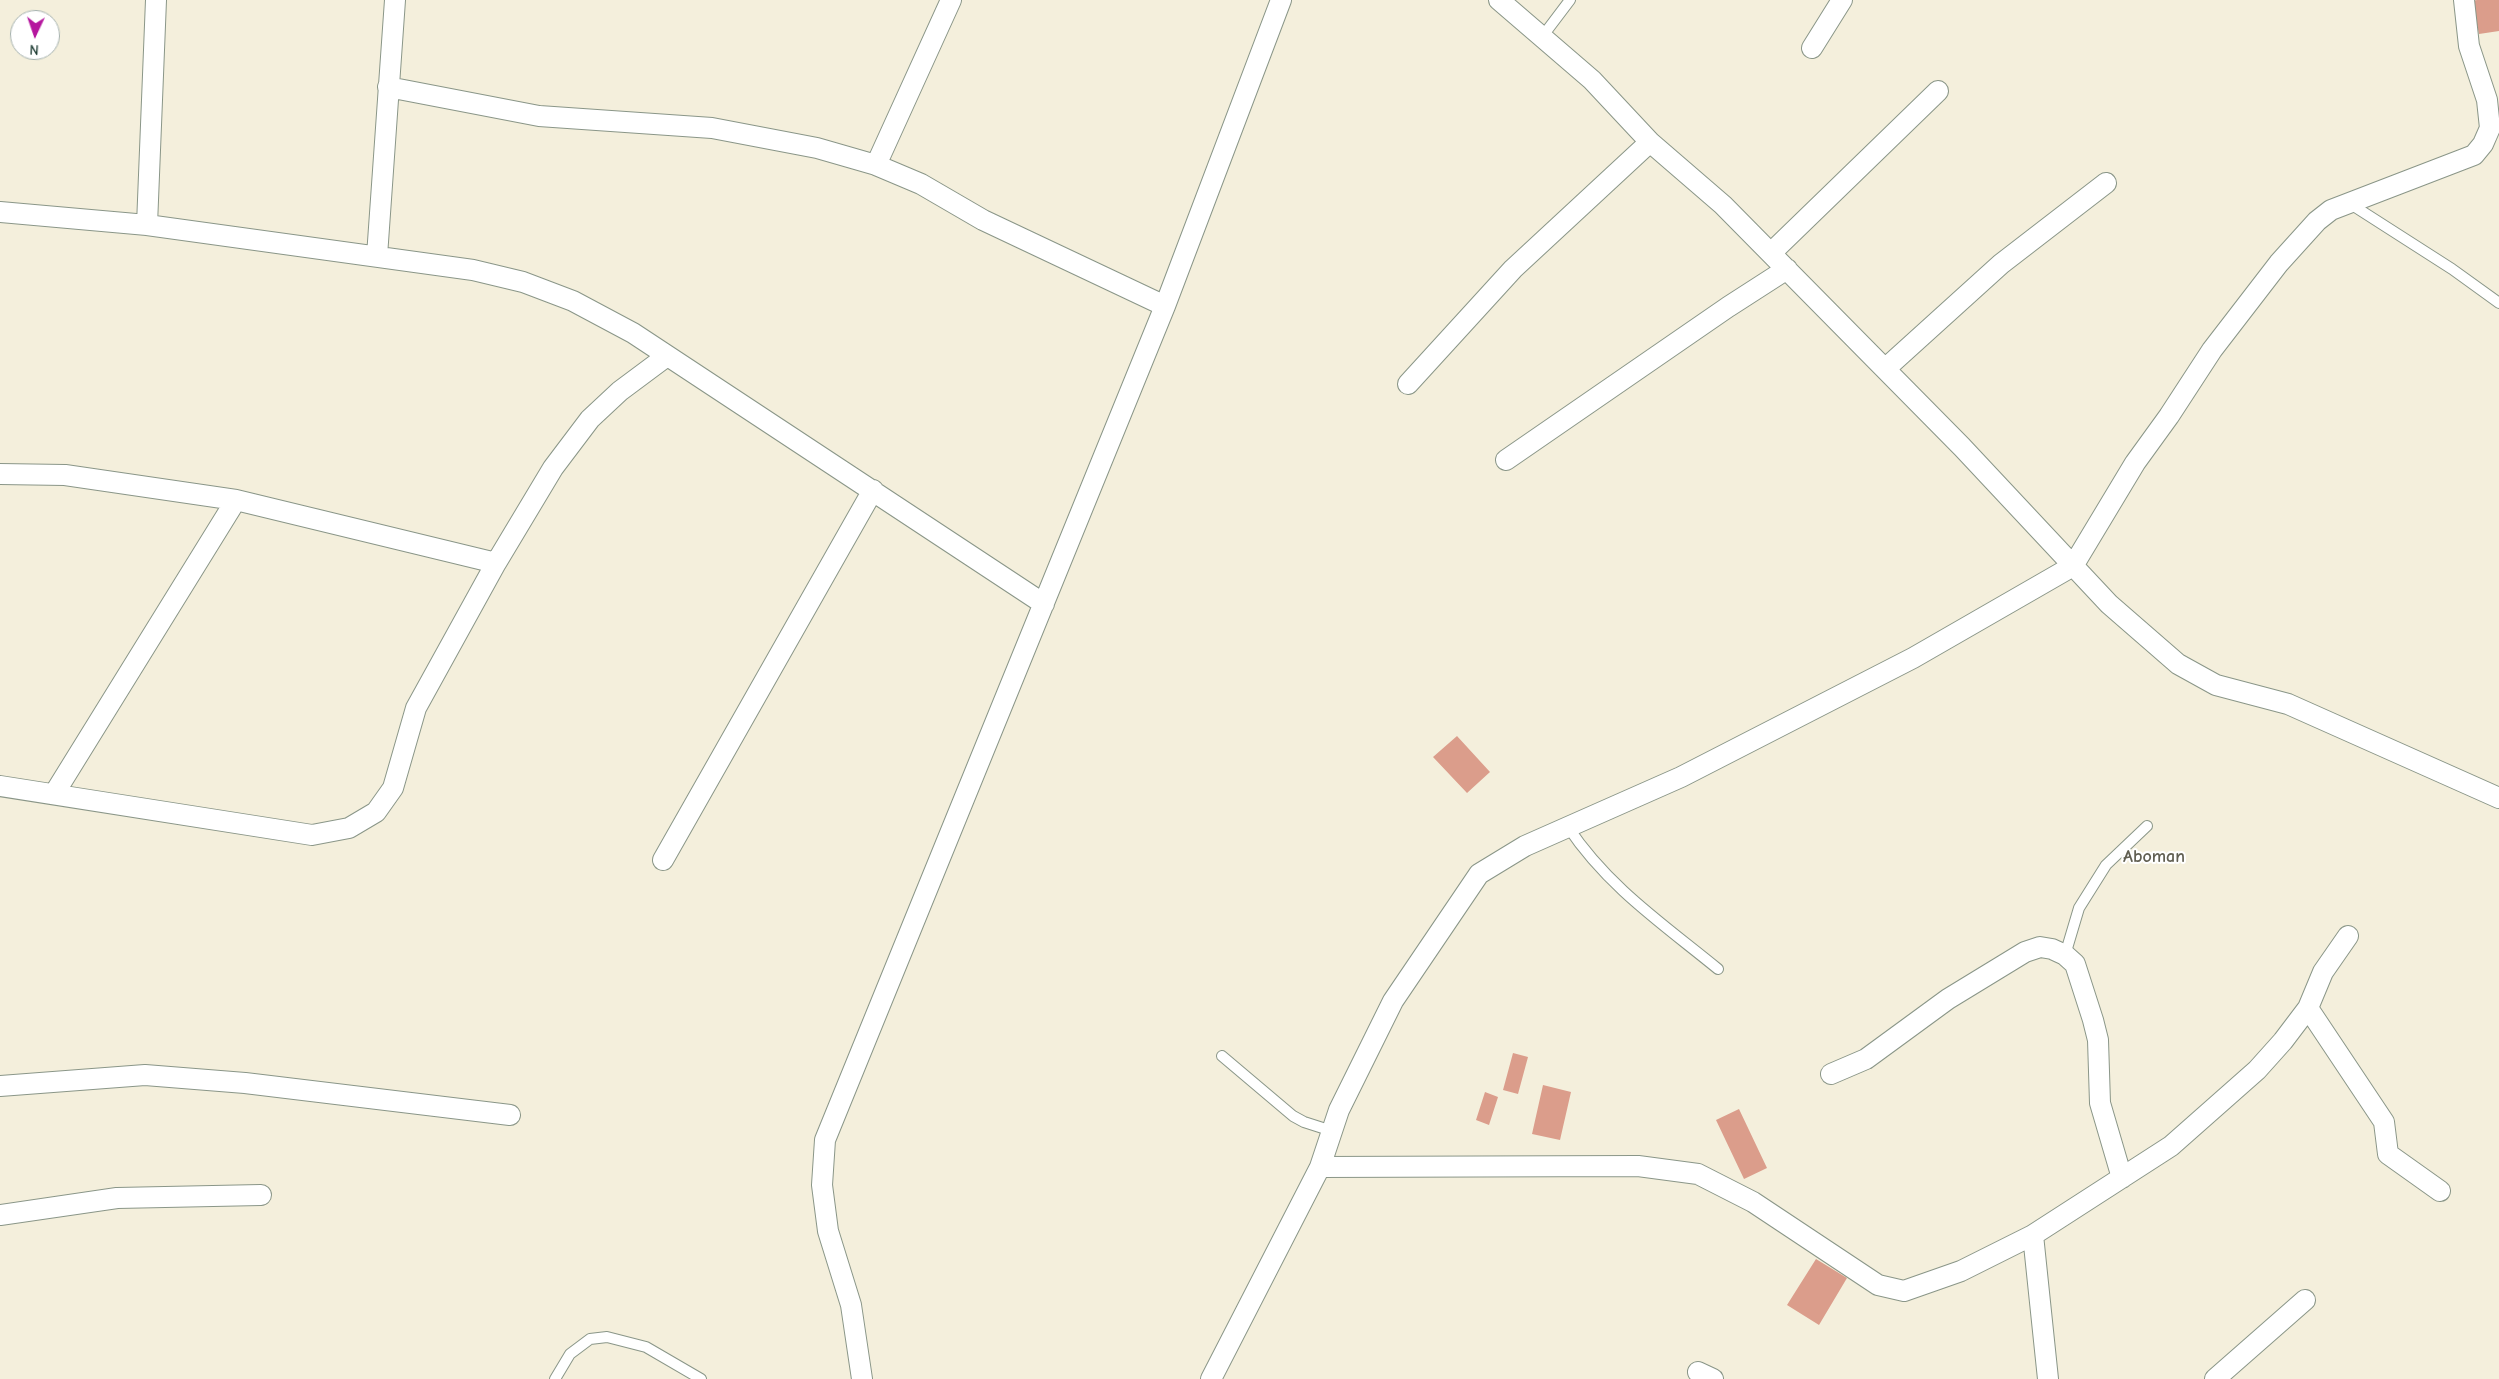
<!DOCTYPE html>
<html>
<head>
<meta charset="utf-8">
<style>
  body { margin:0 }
  #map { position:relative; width:2499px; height:1379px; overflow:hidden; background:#f4efdc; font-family:"Comic Neue",sans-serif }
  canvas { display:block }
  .north { position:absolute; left:10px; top:10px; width:50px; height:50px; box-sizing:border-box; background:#fff; border:1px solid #a5b1ae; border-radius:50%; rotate:183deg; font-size:14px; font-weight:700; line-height:20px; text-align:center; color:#1f3d34 }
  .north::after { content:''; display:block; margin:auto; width:18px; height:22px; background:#b5179e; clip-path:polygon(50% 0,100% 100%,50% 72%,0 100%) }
</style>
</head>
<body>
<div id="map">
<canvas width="2499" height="1379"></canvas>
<div class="north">N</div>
</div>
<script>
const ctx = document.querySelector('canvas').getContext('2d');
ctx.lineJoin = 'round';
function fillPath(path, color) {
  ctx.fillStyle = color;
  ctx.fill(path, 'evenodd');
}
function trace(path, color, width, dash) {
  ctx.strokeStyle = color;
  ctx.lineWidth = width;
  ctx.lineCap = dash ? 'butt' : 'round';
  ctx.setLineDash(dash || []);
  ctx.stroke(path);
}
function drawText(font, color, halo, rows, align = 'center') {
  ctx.font = font + ' "Comic Neue",sans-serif';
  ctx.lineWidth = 4;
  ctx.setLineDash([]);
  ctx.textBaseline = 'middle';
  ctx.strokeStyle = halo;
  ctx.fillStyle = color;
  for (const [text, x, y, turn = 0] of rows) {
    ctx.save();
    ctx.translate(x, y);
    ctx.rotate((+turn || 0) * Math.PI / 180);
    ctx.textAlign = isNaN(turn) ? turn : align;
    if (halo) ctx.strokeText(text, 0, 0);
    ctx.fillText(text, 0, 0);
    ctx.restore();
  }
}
const building = new Path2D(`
  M2477 0H2499V31L2479 34 2472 1Z
  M1457 736 1490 772 1467 793 1433 757Z
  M1513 1053 1528 1057 1518 1094 1503 1090Z
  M1543 1085 1571 1092 1560 1140 1532 1134Z
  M1485 1092 1498 1097 1489 1125 1476 1120Z
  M1739 1109 1767 1168 1744 1179 1716 1120Z
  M1816 1259 1847 1278 1819 1325 1787 1305Z`);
const lane = new Path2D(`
  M1542 37 1570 0
  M2349 203 2452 269 2499 303
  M1568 827C1608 887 1663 924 1718 969
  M2065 955 2079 908 2106 865 2147 826
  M1222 1056 1293 1116 1304 1122 1332 1131
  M555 1379 570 1354 590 1339 607 1337 646 1347 701 1379`);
const street = new Path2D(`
  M1499 0 1592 80 1650 142 1723 205 1962 447 2109 604 2178 664 2216 685 2288 704 2499 798
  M1812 48 1842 0
  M388 87 539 116 712 128 817 148 876 165 921 184 983 220 1165 306
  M876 165 951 0
  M0 212 147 225 473 270 523 282 573 301 633 333 1044 604
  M147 225 156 0
  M1771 253 1938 91
  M377 256 395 0
  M1885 369 2001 264 2106 183
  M1408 384 1513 269 1650 142
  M1506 460 1728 307 1787 269
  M0 474 65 475 236 500 496 563
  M0 786 312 835 349 828 376 812 393 788 416 708 496 563 553 468 590 419 620 391 667 356
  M54 794 236 500
  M663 860 873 490
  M2308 1008 2384 1122 2388 1154 2440 1191
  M1831 1074 1866 1059 1948 999 2025 952 2040 947 2052 949 2065 955 2075 964 2093 1020 2098 1040 2100 1103 2122 1178
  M0 1086 145 1075 245 1083 510 1115
  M1320 1167 1638 1166 1698 1174 1753 1202 1878 1285 1904 1291 1961 1271 2033 1235 2171 1146 2257 1070 2283 1041 2308 1008 2323 972 2348 936
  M0 1215 117 1198 261 1195
  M2033 1235 2048 1379
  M1698 1372 1713 1379
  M862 1379 851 1305 828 1231 822 1185 825 1140 1165 306 1281 0
  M1211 1379 1320 1167 1339 1110 1393 1001 1479 874 1525 846 1681 777 1913 658 2073 566 2135 463 2169 416 2212 350 2279 263 2317 221 2331 210 2474 155 2483 144 2490 128 2487 100 2469 46 2464 0
  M2215 1379 2305 1300`);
const quarterNames = [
  ["Aboman",2154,857]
];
fillPath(building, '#db9d8b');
trace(lane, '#8a9688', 12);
trace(street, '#8a9688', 22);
trace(lane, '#fff', 10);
trace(street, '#fff', 20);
drawText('bold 18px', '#615f52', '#fff', quarterNames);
</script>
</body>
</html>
